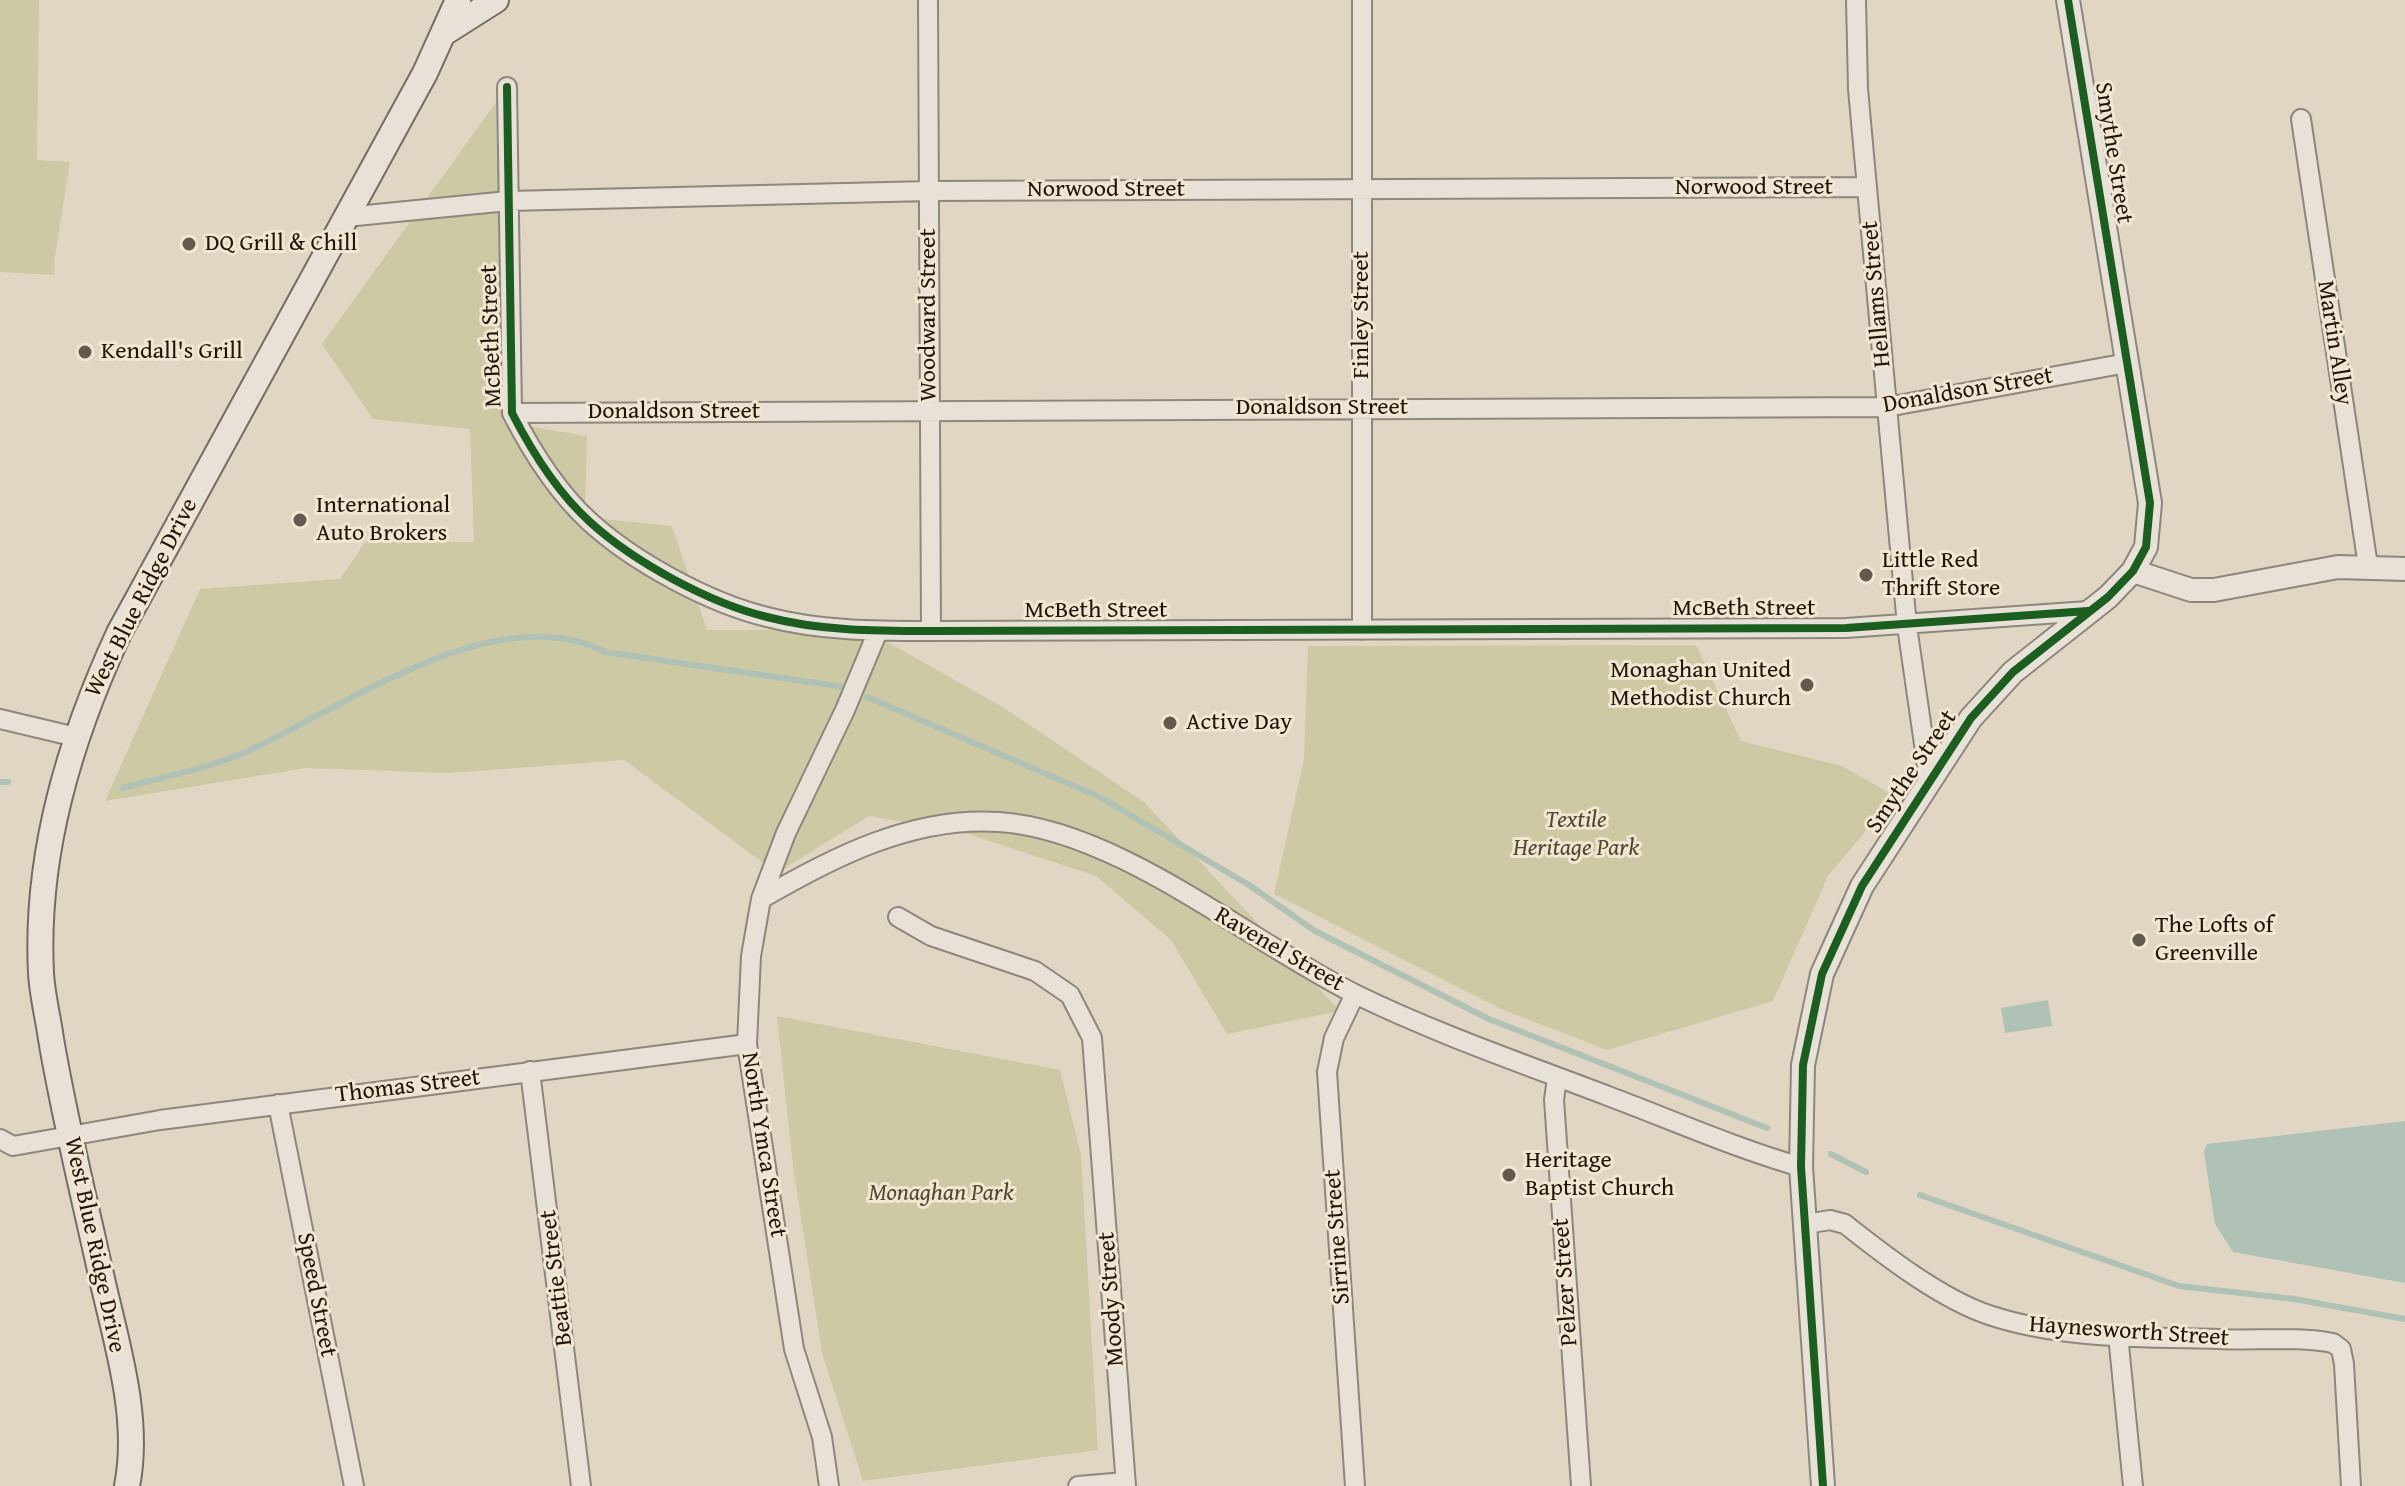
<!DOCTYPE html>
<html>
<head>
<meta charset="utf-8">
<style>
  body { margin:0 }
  canvas { display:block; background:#e1d6c4 }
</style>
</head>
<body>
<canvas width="2405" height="1486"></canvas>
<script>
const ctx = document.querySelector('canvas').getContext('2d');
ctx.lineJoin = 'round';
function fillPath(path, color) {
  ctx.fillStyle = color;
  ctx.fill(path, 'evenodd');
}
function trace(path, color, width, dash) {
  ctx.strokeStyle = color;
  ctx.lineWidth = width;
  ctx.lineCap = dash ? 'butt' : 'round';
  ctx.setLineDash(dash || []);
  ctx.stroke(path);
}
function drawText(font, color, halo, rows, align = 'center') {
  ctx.font = font + ' "Gentium Book Plus",serif';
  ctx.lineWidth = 6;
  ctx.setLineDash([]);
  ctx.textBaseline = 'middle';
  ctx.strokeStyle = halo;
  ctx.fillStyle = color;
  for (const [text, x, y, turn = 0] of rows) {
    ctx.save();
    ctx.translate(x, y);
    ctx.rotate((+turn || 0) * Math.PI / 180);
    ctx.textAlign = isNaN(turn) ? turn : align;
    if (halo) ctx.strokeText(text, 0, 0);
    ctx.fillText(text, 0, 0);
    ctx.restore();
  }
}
const green = new Path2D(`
  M0 0H39L37 160 70 162 54 263 55 275 0 272Z
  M502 94 503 422 587 436 585 517 672 526 707 630H866L1001 706 1144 802 1340 1011 1227 1034 1171 940 1096 876 962 832 869 816 777 873 624 760 450 773 306 768 105 801 200 589 340 579 365 542H474L470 429 373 419 322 344Z
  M1696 645 1741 741 1842 766 1895 796 1828 876 1773 1001 1607 1050 1501 1009 1274 894 1304 759 1308 646Z
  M777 1016 1060 1070 1081 1155 1098 1450 863 1481 822 1353 793 1166Z`);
const water = new Path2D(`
  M2048 1000 2052 1026 2005 1033 2001 1008Z
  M2405 1121V1283L2233 1252 2215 1224 2204 1152 2207 1144Z`);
const stream = new Path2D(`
  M867 697 1100 797 1249 885 1315 931 1489 1019 1767 1128
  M0 782H8
  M123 788C165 776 213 768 252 749 347 705 498 597 605 652L844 687
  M1831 1154 1866 1172
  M1920 1195 2179 1286 2294 1299 2405 1319`);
const minor = new Path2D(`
  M928 0 931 631
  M1856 0 1858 89 1907 626 1929 779
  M507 87 512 413C532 452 557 492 590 522 634 562 709 603 767 617 820 631 876 631 931 631L1846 628 2088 611
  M2301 119 2368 566
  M346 217 508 201 929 191 1867 187
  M512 413 1887 407 2127 363
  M1362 630V0
  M0 719 76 737
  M761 899C833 857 913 816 999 822 1119 830 1248 941 1355 994 1437 1034 1524 1064 1608 1096 1672 1120 1735 1148 1801 1167
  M898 917 931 936 1035 971 1070 995 1092 1038 1126 1486
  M1355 994 1334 1038 1327 1072 1355 1486
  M530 1071 581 1486
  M1557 1078 1554 1100 1581 1486
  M278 1104 354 1486
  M0 1139 13 1146 160 1120 747 1044
  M1806 1224 1830 1220 1845 1224C1884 1255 1941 1299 1989 1315 2061 1339 2142 1337 2218 1339 2255 1341 2296 1336 2333 1343L2341 1349 2344 1364 2351 1486
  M2118 1335 2133 1486
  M829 1486 822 1437 794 1349 747 1044 751 956 761 899 786 833 845 710 878 631
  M1078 1486 1125 1482`);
const tertiary = new Path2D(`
  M2133 571 2191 590H2214L2338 567 2405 569
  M1823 1486 1801 1167 1803 1065 1822 974 1862 886 1971 718 2013 672 2108 597 2133 571 2146 547 2150 503 2068 0`);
const secondary = new Path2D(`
  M444 33 496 0
  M127 1486C141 1416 115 1339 100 1270 83 1193 64 1116 51 1039 48 1017 42 994 41 973 35 854 70 739 119 633L425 73 458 0`);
const cycleway = new Path2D(`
  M507 87 512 413C532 452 557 492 590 522 634 562 709 603 767 617 820 631 876 631 931 631L1846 628 2088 611
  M1823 1486 1801 1167 1803 1065 1822 974 1862 886 1971 718 2013 672 2108 597 2133 571 2146 547 2150 503 2068 0`);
const markers = [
  [189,244,8,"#635a4e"],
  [85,352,8,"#635a4e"],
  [300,520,8,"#635a4e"],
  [1866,575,8,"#635a4e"],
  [1807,685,8,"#635a4e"],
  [1170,723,8,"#635a4e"],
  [2139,940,8,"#635a4e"],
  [1509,1175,8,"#635a4e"]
];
const streetNames = [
  ["Smythe Street",2113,153,81],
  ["Norwood Street",1754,188],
  ["Norwood Street",1106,190],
  ["Hellams Street",1877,294,-95],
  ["Woodward Street",929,315,-90],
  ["Finley Street",1362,315,-90],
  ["McBeth Street",492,336,-92],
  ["Martin Alley",2334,343,81],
  ["Donaldson Street",1968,391,-10],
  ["Donaldson Street",1322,408],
  ["Donaldson Street",674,412],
  ["West Blue Ridge Drive",142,598,-63],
  ["McBeth Street",1744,609],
  ["McBeth Street",1096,611],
  ["Smythe Street",1912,772,-56],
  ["Ravenel Street",1279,950,30],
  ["Thomas Street",408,1087,-7],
  ["North Ymca Street",763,1145,81],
  ["Sirrine Street",1338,1237,-94],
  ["West Blue Ridge Drive",94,1245,78],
  ["Beattie Street",557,1278,-97],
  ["Pelzer Street",1566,1282,-94],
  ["Speed Street",316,1295,79],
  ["Moody Street",1112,1299,-94],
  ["Haynesworth Street",2129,1332,4]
];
const poiNames = [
  ["DQ Grill & Chill",205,244],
  ["Kendall's Grill",101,352],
  ["International",316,506],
  ["Auto Brokers",316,534],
  ["Little Red",1882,561],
  ["Thrift Store",1882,589],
  ["Monaghan United",1791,671,"right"],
  ["Methodist Church",1791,699,"right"],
  ["Active Day",1186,723],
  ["The Lofts of",2155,926],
  ["Greenville",2155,954],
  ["Heritage",1525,1161],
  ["Baptist Church",1525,1189]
];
const parkNames = [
  ["Textile",1576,821],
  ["Heritage Park",1576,849],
  ["Monaghan Park",941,1194]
];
fillPath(green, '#cdc9a5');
fillPath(water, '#afc2b5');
trace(stream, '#afc2b5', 6);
trace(minor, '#8e877b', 22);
trace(tertiary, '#8e877b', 26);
trace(secondary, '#736d63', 28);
trace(minor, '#e7e1d8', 18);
trace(tertiary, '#e7e1d8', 22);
trace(secondary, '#e7e1d8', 24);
trace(cycleway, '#1b5e20', 8);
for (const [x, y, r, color] of markers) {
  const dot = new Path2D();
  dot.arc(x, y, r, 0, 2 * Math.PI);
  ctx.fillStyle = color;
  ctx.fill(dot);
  trace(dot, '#f3e6d1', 3);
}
drawText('24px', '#1f170e', '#f3e6d1', streetNames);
drawText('24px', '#1f170e', '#f3e6d1', poiNames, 'left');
drawText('italic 24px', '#4e4934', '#f3e6d1', parkNames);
</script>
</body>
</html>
